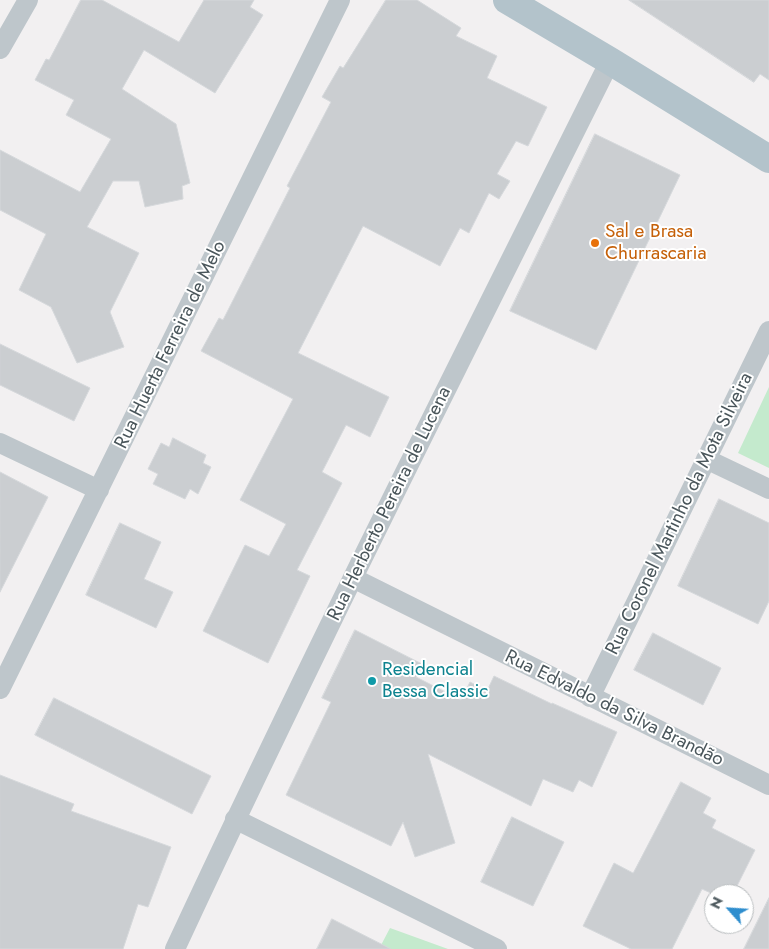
<!DOCTYPE html>
<html>
<head>
<meta charset="utf-8">
<style>
  body { margin:0 }
  #map { position:relative; width:769px; height:949px; overflow:hidden; background:#f2f0f1; font-family:Jost,sans-serif }
  canvas { display:block }
  .north { position:absolute; left:704px; top:884px; width:50px; height:50px; box-sizing:border-box; background:#fff; border:1px solid #b7bbbd; border-radius:50%; rotate:296deg; font-size:14px; font-weight:700; line-height:20px; text-align:center; color:#4a565b }
  .north::after { content:''; display:block; margin:auto; width:18px; height:22px; background:#2f8ece; clip-path:polygon(50% 0,100% 100%,50% 72%,0 100%) }
</style>
</head>
<body>
<div id="map">
<canvas width="769" height="949"></canvas>
<div class="north">N</div>
</div>
<script>
const ctx = document.querySelector('canvas').getContext('2d');
ctx.lineJoin = 'round';
function fillPath(path, color) {
  ctx.fillStyle = color;
  ctx.fill(path, 'evenodd');
}
function trace(path, color, width, dash) {
  ctx.strokeStyle = color;
  ctx.lineWidth = width;
  ctx.lineCap = dash ? 'butt' : 'round';
  ctx.setLineDash(dash || []);
  ctx.stroke(path);
}
function drawText(font, color, halo, rows, align = 'center') {
  ctx.font = font + ' Jost,sans-serif';
  ctx.lineWidth = 4;
  ctx.setLineDash([]);
  ctx.textBaseline = 'middle';
  ctx.strokeStyle = halo;
  ctx.fillStyle = color;
  for (const [text, x, y, turn = 0] of rows) {
    ctx.save();
    ctx.translate(x, y);
    ctx.rotate((+turn || 0) * Math.PI / 180);
    ctx.textAlign = isNaN(turn) ? turn : align;
    if (halo) ctx.strokeText(text, 0, 0);
    ctx.fillText(text, 0, 0);
    ctx.restore();
  }
}
const green = new Path2D(`
  M769 387V468L738 453Z
  M390 928 448 949H379Z`);
const building = new Path2D(`
  M81 0H102L179 42 204 0H254L250 7 263 15 215 93 144 50 122 89 176 124 190 183 182 186 183 199 145 207 139 181H113L87 227 139 253 110 312 124 347 77 363 51 307 19 290 46 234 0 210V150L80 192 111 139 66 115 74 100 35 80 46 59 49 60Z
  M386 0H417L461 28 456 36 497 56 487 78 547 107 528 146 516 141 497 174 510 181 499 199 489 193 469 233 460 228 440 266 363 226 298 353 389 397 370 437 346 425 322 472 342 483 297 570 310 576 268 663 203 631 245 545 269 556 286 524 240 500 293 399 201 351 219 318 223 320 290 188 287 186 331 102 322 97 340 66 343 68Z
  M629 0H769V80L760 74 754 82Z
  M595 134 680 175 596 350 510 311Z
  M0 344 90 388 74 421 0 385Z
  M173 438 206 455 203 463 211 467 198 494 190 489 185 499 153 484 158 474 148 469 161 443 169 447Z
  M0 472 48 497 0 592Z
  M719 499 769 523V601L758 624 678 586Z
  M120 523 161 542 144 579 173 592 156 628 86 595Z
  M355 630 422 664 416 677 461 700 470 682 487 691 494 676 552 704V703L617 732 592 787 579 780 573 792 543 779 531 806 428 754 455 843 415 857 403 822 391 846 286 795 331 702 322 698Z
  M653 633 721 668 703 705 634 670Z
  M54 698 211 776 192 814 35 735Z
  M0 775 74 804 71 811 171 847 148 907 138 904 123 949H0Z
  M681 782 711 798 703 813 716 820 712 828 755 850 733 894H713L702 889 672 949H631L583 926 614 863 633 873Z
  M512 817 564 842 533 906 481 882Z
  M769 898V949H744Z
  M332 919 391 949H317Z`);
const street = new Path2D(`
  M0 49 28 0
  M0 443 99 490
  M706 459 769 489
  M353 578 769 785
  M0 689 340 0
  M590 697 769 331
  M235 819 497 949
  M175 949C314 650 463 356 610 61`);
const primary = new Path2D(`
  M507 0 610 61 769 159`);
const markers = [
  [595,243,5,"#e8710a"],
  [372,681,5,"#0f9aa8"]
];
const foodNames = [
  ["Sal e Brasa",605,232],
  ["Churrascaria",605,254]
];
const streetNames = [
  ["Rua Huerta Ferreira de Melo",171,345,-64],
  ["Rua Herberto Pereira de Lucena",390,504,-64],
  ["Rua Coronel Martinho da Mota Silveira",680,514,-64],
  ["Rua Edvaldo da Silva Brandão",614,709,26]
];
const cultureNames = [
  ["Residencial",382,670],
  ["Bessa Classic",382,692]
];
fillPath(green, '#c4eacd');
fillPath(building, '#cbced1');
trace(building, '#d5d8db', 1);
trace(street, '#bec6cb', 20);
trace(primary, '#b3c3cb', 28);
for (const [x, y, r, color] of markers) {
  const dot = new Path2D();
  dot.arc(x, y, r, 0, 2 * Math.PI);
  ctx.fillStyle = color;
  ctx.fill(dot);
  trace(dot, '#fff', 2);
}
drawText('19px', '#c56008', '#fff', foodNames, 'left');
drawText('19px', '#4a565b', '#fff', streetNames);
drawText('19px', '#0d838f', '#fff', cultureNames, 'left');
</script>
</body>
</html>
